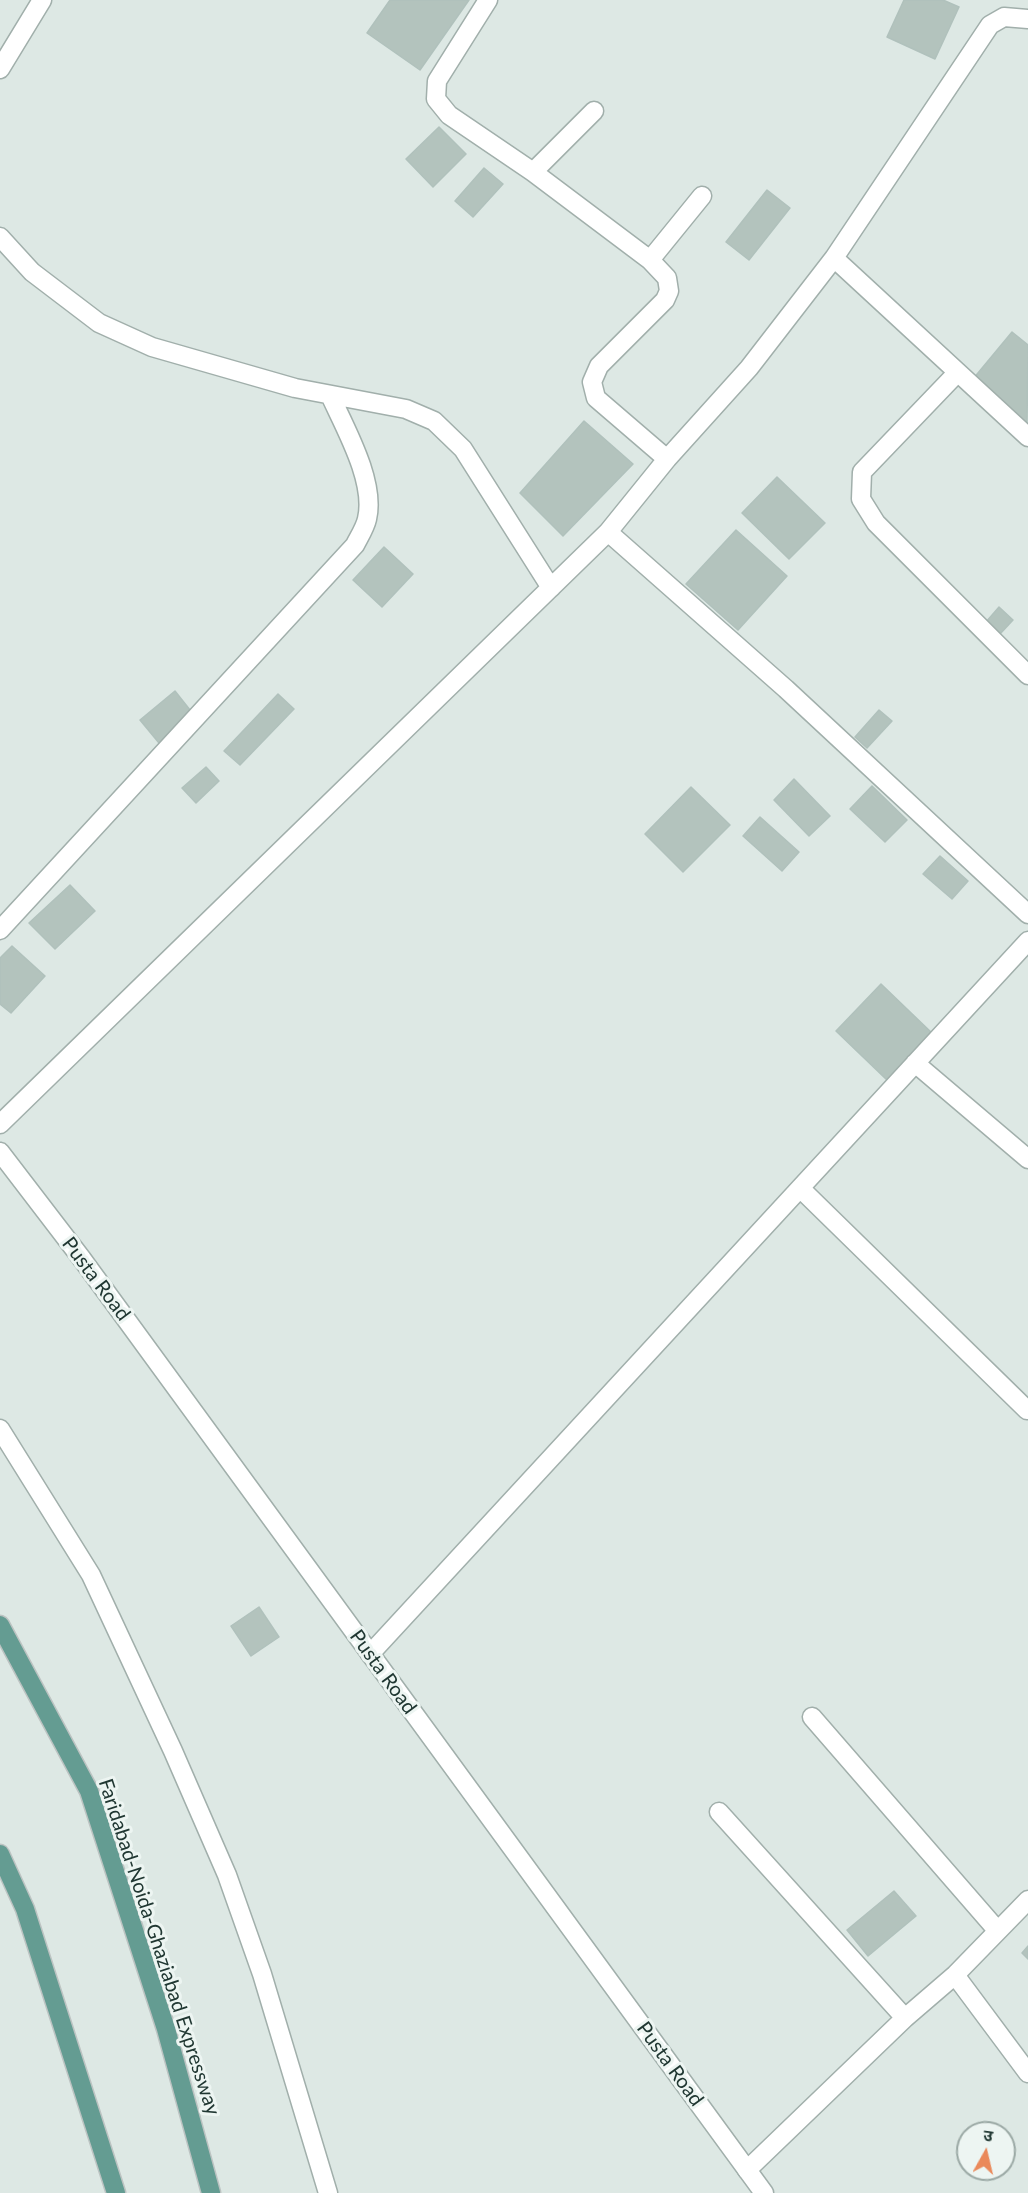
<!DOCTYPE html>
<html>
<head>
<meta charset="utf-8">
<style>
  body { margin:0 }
  #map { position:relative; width:1028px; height:2193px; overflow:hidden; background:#dde8e4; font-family:Lato,"Noto Sans Devanagari",sans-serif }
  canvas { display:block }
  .north { position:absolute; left:956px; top:2121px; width:60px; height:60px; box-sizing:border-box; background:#edf5f2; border:2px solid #9ba9a5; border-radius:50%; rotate:8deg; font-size:16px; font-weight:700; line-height:24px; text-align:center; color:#203732 }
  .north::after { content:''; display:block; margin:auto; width:21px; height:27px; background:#ea895a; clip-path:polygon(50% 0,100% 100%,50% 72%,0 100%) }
</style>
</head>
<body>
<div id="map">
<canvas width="1028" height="2193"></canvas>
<div class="north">उ</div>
</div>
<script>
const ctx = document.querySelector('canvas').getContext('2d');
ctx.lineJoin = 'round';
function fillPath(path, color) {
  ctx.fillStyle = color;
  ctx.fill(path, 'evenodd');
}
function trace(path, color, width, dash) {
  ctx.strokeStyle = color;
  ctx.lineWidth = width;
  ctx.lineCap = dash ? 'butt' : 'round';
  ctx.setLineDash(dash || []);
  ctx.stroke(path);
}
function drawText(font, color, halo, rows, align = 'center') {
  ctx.font = font + ' Lato,sans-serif';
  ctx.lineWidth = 6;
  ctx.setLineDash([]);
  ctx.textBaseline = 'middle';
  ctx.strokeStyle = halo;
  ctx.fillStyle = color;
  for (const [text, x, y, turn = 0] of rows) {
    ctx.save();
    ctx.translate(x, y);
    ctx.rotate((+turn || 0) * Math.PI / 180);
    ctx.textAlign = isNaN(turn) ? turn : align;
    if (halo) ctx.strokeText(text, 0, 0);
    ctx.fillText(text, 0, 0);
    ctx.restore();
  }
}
const building = new Path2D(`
  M390 0H469L420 70 367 33Z
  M904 0H943L959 7 935 59 887 37Z
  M439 127 466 154 433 187 406 159Z
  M484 168 503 184 473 217 455 201Z
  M767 190 790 208 749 260 726 242Z
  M1012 332 1028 345 1027 424 973 379Z
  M584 421 633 464 563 536 520 493Z
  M777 477 825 523 789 559 742 513Z
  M736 530 787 576 738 630 686 584Z
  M384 547 413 574 382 607 353 580Z
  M999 607 1013 620 1000 634 986 622Z
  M175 691 194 715 159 743 140 720Z
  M278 694 294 709 240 765 224 751Z
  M879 710 892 721 867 748 855 737Z
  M206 767 219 781 196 803 182 788Z
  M794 779 830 816 809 836 774 800Z
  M872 786 907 820 885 842 850 809Z
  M691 787 730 825 683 872 645 834Z
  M760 817 799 852 782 871 743 836Z
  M940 856 968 881 952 899 923 874Z
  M70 885 95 911 55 949 29 923Z
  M12 946 45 976 11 1013 0 1004V958Z
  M881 984 933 1034 888 1081 836 1031Z
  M259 1607 279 1637 251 1656 231 1626Z
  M894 1891 916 1916 868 1956 847 1930Z
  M1028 1946V1959L1022 1953Z`);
const minor = new Path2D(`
  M488 0 437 81 436 99 449 115 533 172 650 260 667 278 669 291 665 300 599 366 592 382 596 398 667 459
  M0 69 42 0
  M533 172 594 111
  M0 237 32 272 99 323 152 347 295 388 406 409 434 421 463 449 551 588
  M834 258 1028 437
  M650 260 702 196
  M957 373 862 472 861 499 876 523 1028 675
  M608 532 786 689 1028 914
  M0 930 355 545C359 537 365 528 367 519 376 482 345 428 330 395
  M915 1063 1028 1159
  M0 1124 608 532 667 459 749 368 834 258 990 25 1004 17 1028 19
  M800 1188 1027 1410
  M370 1654 1028 941
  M812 1717 997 1930
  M719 1812 905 2018
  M955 1975 1028 2073
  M747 2170 905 2018 955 1975 1028 1900`);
const tertiary = new Path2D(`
  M0 1152 82 1259 764 2193
  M0 1429 91 1575 173 1751 227 1875 262 1974 328 2193`);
const primary = new Path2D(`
  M0 1625 89 1791 166 2029 211 2193
  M0 1854 25 1909 116 2193`);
const streetNames = [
  ["Pusta Road",96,1279,53],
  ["Pusta Road",383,1672,54],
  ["Faridabad-Noida-Ghaziabad Expressway",159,1947,72],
  ["Pusta Road",670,2064,54]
];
fillPath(building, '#b3c3bd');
trace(building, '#b0c1bc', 1.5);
trace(minor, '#a1afab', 21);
trace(tertiary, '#a1afab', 21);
trace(primary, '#bcc3c2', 21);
trace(minor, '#fff', 18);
trace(tertiary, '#fff', 18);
trace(primary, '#649c92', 18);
drawText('20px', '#203732', '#edf5f2', streetNames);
</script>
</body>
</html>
